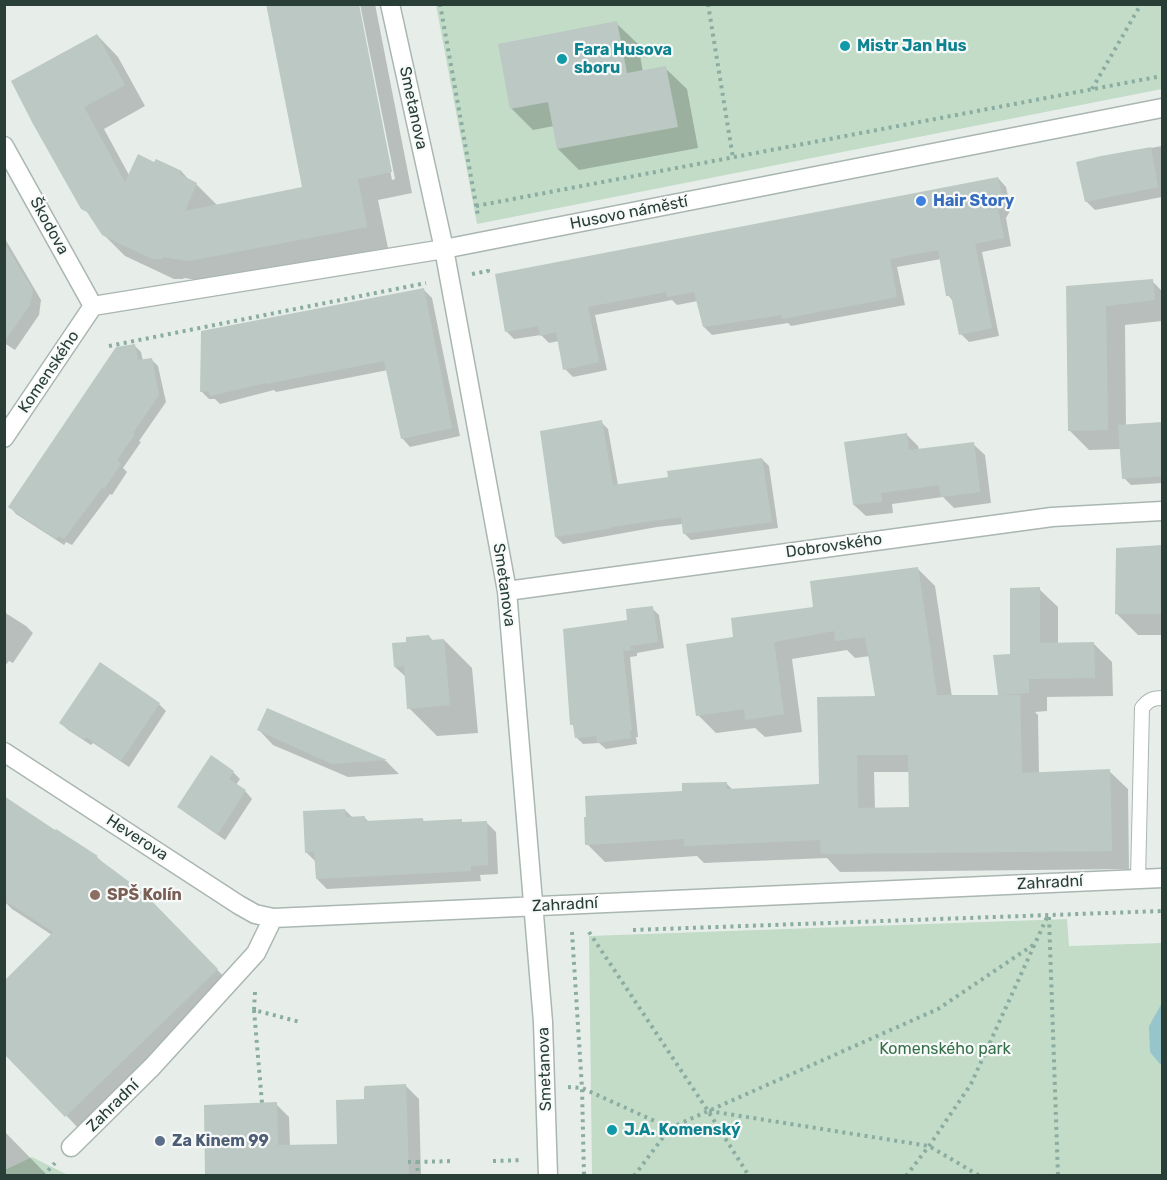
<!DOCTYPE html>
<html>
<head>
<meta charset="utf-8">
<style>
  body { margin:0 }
  #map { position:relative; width:1167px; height:1180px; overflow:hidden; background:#e7eeea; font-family:Rubik,sans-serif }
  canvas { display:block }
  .frame { position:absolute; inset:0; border:6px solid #283e37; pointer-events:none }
</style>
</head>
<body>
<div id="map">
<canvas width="1167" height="1180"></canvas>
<div class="frame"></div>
</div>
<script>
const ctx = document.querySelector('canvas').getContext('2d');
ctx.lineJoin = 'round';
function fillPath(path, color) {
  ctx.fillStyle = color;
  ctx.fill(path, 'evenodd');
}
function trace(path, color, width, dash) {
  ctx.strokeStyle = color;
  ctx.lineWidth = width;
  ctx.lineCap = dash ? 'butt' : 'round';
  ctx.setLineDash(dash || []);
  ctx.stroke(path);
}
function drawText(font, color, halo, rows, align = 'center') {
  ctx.font = font + ' Rubik,sans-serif';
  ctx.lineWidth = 4.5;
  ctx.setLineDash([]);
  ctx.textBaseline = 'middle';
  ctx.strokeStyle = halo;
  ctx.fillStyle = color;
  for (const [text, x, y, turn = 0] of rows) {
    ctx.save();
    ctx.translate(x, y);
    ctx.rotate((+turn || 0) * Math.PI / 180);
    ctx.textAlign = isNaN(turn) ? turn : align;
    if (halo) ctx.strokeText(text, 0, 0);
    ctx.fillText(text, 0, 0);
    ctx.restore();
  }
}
const green = new Path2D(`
  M436 5H1162V89L477 224Z
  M1067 919 1069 946 1162 943V1175H592L589 936Z
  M32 1157 68 1175H5V1170Z`);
const water = new Path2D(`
  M1162 1003V1065L1159 1063 1150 1052 1149 1026Z`);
const shadow = new Path2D(`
  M357 4 392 180 395 179 360 4H375L412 193 378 200 388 248 211 282 184 278 183 279H174L125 256 103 234 91 216 83 208 35 123 97 35 118 57 145 106 104 129 129 175 155 164 157 161 182 172 190 181 196 184 218 206 303 188Z
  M616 23 638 44 643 72 665 68 687 89 698 148 579 170 558 149 554 126 533 130 512 109 499 45Z
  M1162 146V197L1095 210 1086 201 1101 157Z
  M998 178 1006 187 1011 209 1006 218 1011 246 982 252 999 336 969 342 961 334 953 301 948 295 941 259 897 267 905 305 791 326 788 323 712 335 704 327 698 301 677 305 672 300 595 315 607 370 573 377 565 369 559 341 549 343 541 335 514 339 506 331Z
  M4 237 41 300 39 315 15 350 4 343Z
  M1152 281 1162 291V321L1125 325 1126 426 1162 424V483L1131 485 1124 478 1121 449 1089 450 1069 430 1067 287Z
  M424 290 432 298 460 436 410 447 402 438 388 370 276 392 274 390 220 404 215 399H209L201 391Z
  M134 345 141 352 143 361 151 359 158 366 166 402 139 441 141 442 123 468 127 472 112 495 110 494 72 545 66 542 64 545 16 514 10 507Z
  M601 422 608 429 618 485 669 478 762 459 769 466 778 528 691 540 684 533 683 524 657 527 563 544 556 537Z
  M907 435 918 446 919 450 973 444 985 455 991 503 954 508 943 497 892 504 893 513 866 516 854 505Z
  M1162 547V635H1138L1117 614V550Z
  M917 568 935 586 952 697 1002 696 999 694 1012 656 1039 589 1058 607V644H1094L1112 662 1113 696 1047 697V711L1035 712 1038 715 1039 774 1109 771 1128 789 1129 869 840 872 827 858 704 863 697 856 605 862 587 844 684 792 726 783 733 790 821 786 876 698 870 656 855 658 847 650 792 659 802 732 765 737 755 728 716 733 698 715 735 638ZM874 772H910V809H875Z
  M652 608 659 615 664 648 637 653V656L630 657 638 737H636L637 744 606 749 599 743 583 744 576 737 575 728 572 724 628 621Z
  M4 612 26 626 33 633 13 663 9 661 4 667Z
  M429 636 433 641 444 640 472 668 478 733 437 736 409 708 406 677 395 667 407 643Z
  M159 704 166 711 129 767 93 743 91 745 68 730 61 723Z
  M268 710 386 761 399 774 348 777 273 745 259 730Z
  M211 757 233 772 240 779 236 785 246 792 252 799 225 840 186 813 179 807Z
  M4 796 18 807 55 832 56 831 97 857 106 866 159 910 233 986 82 1132 6 1053 4 1055V983L52 935 12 909 4 901Z
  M345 810 353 818 364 817 370 823 423 820 425 822 461 821 464 824 486 822 496 832 498 874 480 875 481 881 327 889 317 879 316 862 306 852Z
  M406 1086 419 1099 421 1176H207L276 1104 289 1117 290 1146 338 1145 365 1101Z
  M4 1131 47 1175 46 1176H4Z`);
const building = new Path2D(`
  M266 4H359L392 172 358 179 367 227 189 261 163 257 162 259H152L102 235 87 212 81 209 33 124 11 81 97 34 125 85 84 107 125 182 138 154 154 162 156 159 182 171 180 174 197 183 185 211 302 187Z
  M617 21 627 73 666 66 678 127 557 149 548 102 510 109 498 44Z
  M1151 147 1158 187 1085 202 1076 162 1101 156Z
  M998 177 1003 200 998 209 1004 238 975 244 992 328 959 335 951 296H946L938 250 890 259 897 297 782 319 781 315 703 327 694 292 667 297 666 292 588 307 599 362 563 370 556 332 540 336 538 326 505 332 495 274Z
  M4 242 33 290 30 305 4 342Z
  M1153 279 1155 300 1106 306 1108 430 1068 431 1066 286Z
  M424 288 452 428 401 439 384 361 266 384V383L210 396 209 391 200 392 201 331Z
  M135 344 138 360 152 358 159 395 133 433 135 434 117 460 121 464 104 489 102 488 64 539 59 536 56 539 8 507 116 347Z
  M602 420 613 485 668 477 667 471 762 458 772 522 683 534 681 517 611 527 612 528 555 537 540 431Z
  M1162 422V476L1122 479 1118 425Z
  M907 433 909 450 974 442 980 492 941 497 939 485 881 493 882 502 853 505 844 442Z
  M1162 545V614H1115L1116 548Z
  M918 567 937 695H1020L1022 773 1110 769 1112 851 821 854 820 840 684 846V839L585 845 584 817H586L585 796 682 791V783L727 782V789L819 784 817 697 875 696 865 637 835 641 834 631 774 642 784 714 745 720 744 709 696 716 686 644 733 637 731 618 813 607 810 581ZM857 755H908L909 807 858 808Z
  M1040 587V643L1094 642 1095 678 1029 679V693L998 695 993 655 1010 654V588Z
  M653 606 658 642 630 646 631 650 623 651 632 730 630 731 631 738 597 743 596 736 575 738 573 725H570L563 629 627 620 626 609Z
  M429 635 430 640 444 639 450 705 407 709 404 666 394 667 392 643 406 642V637Z
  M100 662 160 703 121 761 86 737 84 740 59 723Z
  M267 708 387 760 332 764 257 730Z
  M211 755 234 771 229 779 246 790 218 834 177 807Z
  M4 796 55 830 56 829 98 856 96 857 143 892 218 969 65 1117 4 1054V981L53 932 4 900Z
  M345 809 346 817 365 816V821L423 818V821L462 819V822L487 821 488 865 471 866V871L316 879 314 851 305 853 303 811Z
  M406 1084 409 1176H205L204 1105 277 1102 278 1145 337 1144 336 1100 364 1099V1088L365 1086Z`);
const path = new Path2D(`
  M440 4 478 216
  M708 4 733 158
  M1092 89 1141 4
  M476 206 1162 76
  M472 274 488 271 487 265
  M109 346 426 283
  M1049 917 1058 1176
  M633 930 1162 911
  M572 932 582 1088 584 1176
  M589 932 708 1111 749 1176
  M255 992 254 1010 300 1022
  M254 1010 262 1103
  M568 1087 582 1088 670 1128
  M709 1111 929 1146 980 1176
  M493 1161 523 1160
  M408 1162H417L418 1176
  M417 1162 454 1161
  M43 1176 55 1163
  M634 1176 670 1128 938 1009 1036 943
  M906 1176 929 1146 971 1084 1048 915`);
const lane = new Path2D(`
  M1138 879 1142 708C1148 700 1153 698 1162 698`);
const street = new Path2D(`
  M390 4 444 249 507 591 543 1022 548 1176
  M4 146 93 306
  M93 306 444 249 1162 108
  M4 438 93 306
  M507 591 1052 517 1162 511
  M4 752 239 905 255 914 273 918 1162 878
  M71 1147 152 1067 256 953 273 918`);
const markers = [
  [845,46,6,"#0f9aa8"],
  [562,59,6,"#0f9aa8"],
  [921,201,6,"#3f7fe0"],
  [95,895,6,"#8d6e63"],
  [612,1130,6,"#0f9aa8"],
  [160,1141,6,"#5c6f8a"]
];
const cultureNames = [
  ["Mistr Jan Hus",857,46],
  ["Fara Husova",574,50],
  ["sboru",574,68],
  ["J.A. Komenský",624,1130]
];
const streetNames = [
  ["Smetanova",413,108,78],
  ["Husovo náměstí",629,213,-11],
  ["Škodova",49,226,61],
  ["Komenského",49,372,-56],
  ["Dobrovského",834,546,-8],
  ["Smetanova",504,585,82],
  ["Heverova",137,838,33],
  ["Zahradní",1050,883,-3],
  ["Zahradní",565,905,-3],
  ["Smetanova",545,1069,-92],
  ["Zahradní",113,1106,-45]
];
const shopNames = [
  ["Hair Story",933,201]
];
const educationNames = [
  ["SPŠ Kolín",107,895]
];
const parkNames = [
  ["Komenského park",945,1049]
];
const serviceNames = [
  ["Za Kinem 99",172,1141]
];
fillPath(green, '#c3dcc8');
fillPath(water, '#96c6cb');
fillPath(shadow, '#0003');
fillPath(building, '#bcc8c3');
trace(lane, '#aab6b1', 16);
trace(street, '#aab6b1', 21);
trace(path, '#8bada1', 4, [3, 4.5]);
trace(lane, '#fff', 14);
trace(street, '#fff', 18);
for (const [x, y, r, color] of markers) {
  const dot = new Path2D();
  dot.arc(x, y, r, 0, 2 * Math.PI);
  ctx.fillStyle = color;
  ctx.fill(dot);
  trace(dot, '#f7faf9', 2);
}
drawText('bold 16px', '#0d838f', '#f7faf9', cultureNames, 'left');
drawText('16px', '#283e37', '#f7faf9', streetNames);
drawText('bold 16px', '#366cbe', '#f7faf9', shopNames, 'left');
drawText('bold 16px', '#785e54', '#f7faf9', educationNames, 'left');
drawText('16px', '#36704a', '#f7faf9', parkNames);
drawText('bold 16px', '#4e5e75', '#f7faf9', serviceNames, 'left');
</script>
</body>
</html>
